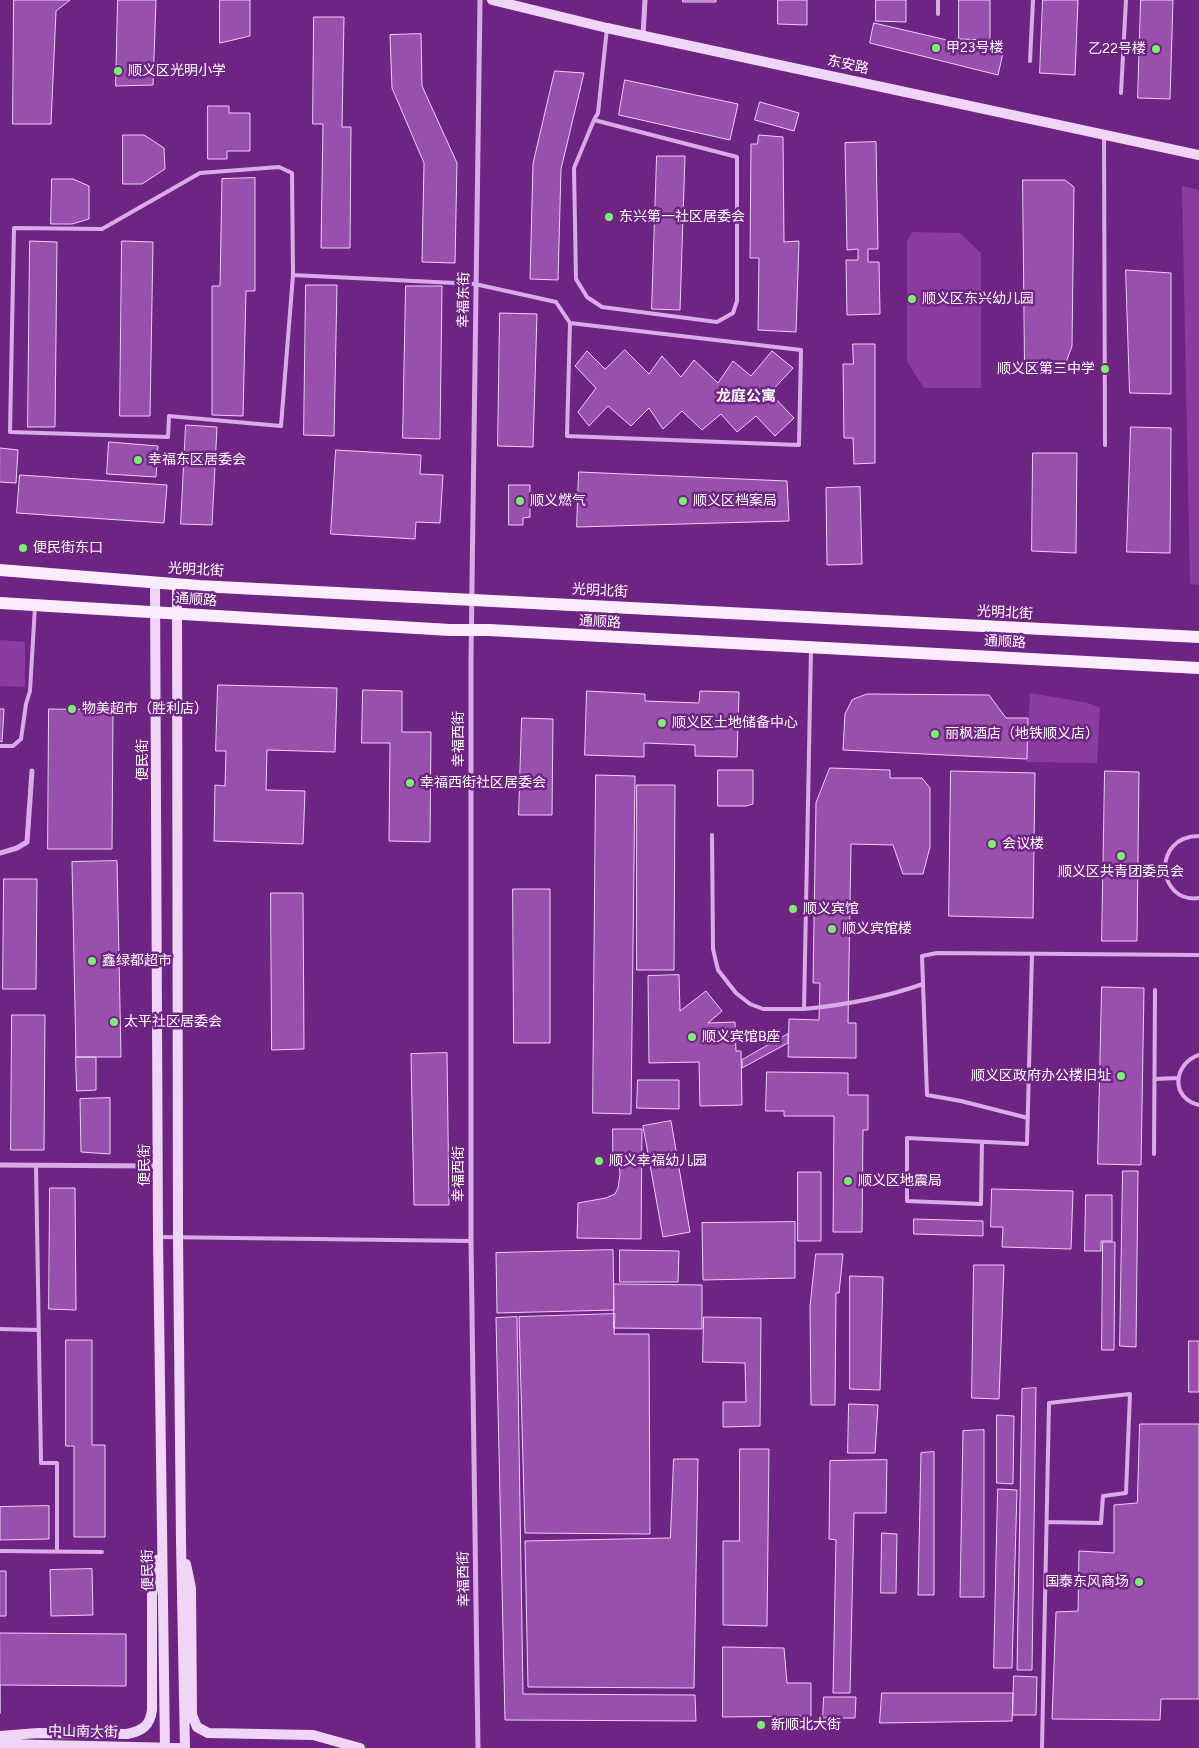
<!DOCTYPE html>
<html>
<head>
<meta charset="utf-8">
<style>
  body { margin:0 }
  canvas { display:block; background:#6e2482 }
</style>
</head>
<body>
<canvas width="1199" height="1748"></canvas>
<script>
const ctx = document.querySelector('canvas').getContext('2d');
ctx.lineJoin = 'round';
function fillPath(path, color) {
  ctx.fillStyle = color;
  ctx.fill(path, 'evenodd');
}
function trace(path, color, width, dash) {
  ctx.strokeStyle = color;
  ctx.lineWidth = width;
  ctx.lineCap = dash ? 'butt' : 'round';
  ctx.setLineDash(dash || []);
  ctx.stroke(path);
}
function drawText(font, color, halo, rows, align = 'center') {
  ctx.font = font + ' Figtree,"Noto Sans SC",sans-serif';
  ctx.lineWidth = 5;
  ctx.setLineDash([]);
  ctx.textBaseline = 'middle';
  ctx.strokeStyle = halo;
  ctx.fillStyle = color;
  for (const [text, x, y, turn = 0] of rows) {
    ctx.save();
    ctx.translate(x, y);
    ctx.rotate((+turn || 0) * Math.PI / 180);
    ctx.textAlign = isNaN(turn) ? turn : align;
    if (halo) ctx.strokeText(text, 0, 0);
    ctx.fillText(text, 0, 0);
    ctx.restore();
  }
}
const green = new Path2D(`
  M1182 186 1199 190V585L1190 584Z
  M912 232 960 233 981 253V388H924L907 362V241Z
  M0 640 25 642V687L0 686Z
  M1030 693 1088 703 1100 708 1097 763 1026 762Z`);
const building = new Path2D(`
  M14 0H70L56 11 51 124H13Z
  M118 0H156L153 85 116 86Z
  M220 0H250V36L220 43Z
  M683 0H716V2H683Z
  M778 0H807V25L778 24Z
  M876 0H906V22L876 21Z
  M959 0H990V40L959 39Z
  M1043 0H1078L1075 75 1040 73Z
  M1141 0H1173L1170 99 1138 98Z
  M314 17H344L342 127H351L350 248H321L323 124H313Z
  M874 23 1003 53 998 75 870 43Z
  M421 34 422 86 457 163 455 263 422 262 424 163 392 88 390 35Z
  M555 71 584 73 561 169 558 280 530 279 533 164Z
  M625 80 738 104 730 140 619 115Z
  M760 102 799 113 794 131 755 120Z
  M208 106H229V113H250V151H227V159H208Z
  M123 135H144L164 148 165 169 142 184H123Z
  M759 135 783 137 784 242 799 241 796 332 758 330 759 258H750L751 144H757Z
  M876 142 878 249H868V262H879L880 314 847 315 846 260H858V249L847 250 845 143Z
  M657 156H685L680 310 652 309Z
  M255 178V291H246L243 416 212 415V286H220L222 179Z
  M52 179H73L89 186V219L72 224H51Z
  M1023 180H1065L1074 187 1072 346 1064 368 1025 375Z
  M30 241 57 242 55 427H28Z
  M122 241 153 242 150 416H120Z
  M1126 270 1171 273V394L1130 393Z
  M306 285H337L334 436 304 435Z
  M406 286H442L440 439 403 438Z
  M500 313 537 314 533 447 498 446Z
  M853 344H875V463L854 464 853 438H844L843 364H853Z
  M625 350 649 374 662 356 681 377 694 360 718 383 733 361 751 376 772 351 793 368 770 393 794 418 775 436 756 416 737 432 721 414 702 430 682 411 663 429 649 408 631 426 608 406 589 426 578 412 596 388 575 366 587 351 605 369Z
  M186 425 217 427 212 525 181 524Z
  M1131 427 1171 428 1170 553 1127 552Z
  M109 442 158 446 156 477 107 474Z
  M0 448 18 450 16 483 0 482Z
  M336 450 421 455 420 474 443 475 440 523 416 522 415 539 331 534Z
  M1033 453H1077L1076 553 1032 551Z
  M579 472 787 481 789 521 577 527Z
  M20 475 167 485 164 523 17 513Z
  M509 485H530V517L523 518V525H509Z
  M860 487 862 564 827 565 826 488Z
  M218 685 337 688 335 752 267 750 266 790 305 791 303 844 214 841 215 785 225 786 226 751H216Z
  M363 690 402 691V732H431L430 842 389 841 390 743H362Z
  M587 691 645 694V701L699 703 700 691 739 692 737 757 695 756V745L644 743V757L585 755Z
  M867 694 989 695 1006 718H1028L1027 759 843 750 845 714 852 700Z
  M0 709H4L2 742 0 741Z
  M49 709 113 710 112 849H48Z
  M522 718 553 719 552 815H519Z
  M830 768 890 770V778H922L930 788V847L923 874H903L893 845 851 844 848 1023H856V1058L788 1057 789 1019 819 1020 820 983H813L816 803Z
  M718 770H753V804L746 806H718Z
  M951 771 1035 773 1033 918 949 916Z
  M1105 771 1139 772 1137 941H1102Z
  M596 775 635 776 631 1114 593 1113Z
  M637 785H675L674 970H637Z
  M117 861 121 1057H76L72 862Z
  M4 879H37L36 989H3Z
  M513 889H550V1043H514Z
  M271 893H303L304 1049 272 1050Z
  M679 975 680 1011 706 991 722 1011 708 1023 735 1022 736 1051H741L742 1105 700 1106 699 1062 649 1063 648 976Z
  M1102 987 1144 988 1141 1165 1098 1164Z
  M12 1015H45L44 1150H11Z
  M788 1034V1043L742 1068V1060Z
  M447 1053 449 1205H414L411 1054Z
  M76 1057H96V1090L77 1091Z
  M767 1072 848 1073V1095H868V1130H863L862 1232H833L834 1116H784V1111H766Z
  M638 1080H679V1109L637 1108Z
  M110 1098V1154L81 1152 80 1099Z
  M671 1121 690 1232 663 1237 643 1126Z
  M613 1129H642L641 1239 577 1238 578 1203 606 1198 615 1194 618 1188 620 1174 619 1161 613 1152Z
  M1123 1171H1138L1136 1347 1120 1346Z
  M798 1172H821V1241H798Z
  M50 1188H75L76 1310 49 1309Z
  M992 1189 1073 1191 1071 1249 1002 1247 1003 1227H991Z
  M1086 1195H1112V1241H1101V1251H1085Z
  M914 1219 983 1221V1236L914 1234Z
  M795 1222V1278L703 1280 702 1223Z
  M1103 1242H1115L1114 1350H1102Z
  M613 1250 614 1310 497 1313 496 1253Z
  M620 1250 679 1251 678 1282H620Z
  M816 1254H843L839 1293H836L835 1405H811L810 1307Z
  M974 1265H1004L999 1399 972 1398Z
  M850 1276 883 1277 880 1390 850 1389Z
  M614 1284 702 1285V1329L614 1328Z
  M615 1314 614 1334H649L650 1534 525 1533 519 1317Z
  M517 1317 523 1694 695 1695 696 1721 505 1720 496 1318Z
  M704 1317 761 1318 760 1426 723 1427V1402H746L745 1363 703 1362Z
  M66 1340H92V1445H105V1537H74V1446H66Z
  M1189 1341H1199V1392H1189Z
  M1036 1388 1032 1670H1017L1022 1389Z
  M849 1404 878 1405 875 1453H848Z
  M997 1415 1014 1416 1013 1484 997 1483Z
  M1140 1424H1199V1699H1161L1160 1720 1052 1719 1056 1612 1078 1611 1079 1551 1114 1553V1505L1137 1503Z
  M984 1430V1597H960L963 1431Z
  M740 1449H769L767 1626 723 1625V1541H739Z
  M934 1452V1595H918L921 1453Z
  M674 1459H698L694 1688 528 1687 525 1541 670 1538Z
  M887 1460 886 1513H854L850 1693H833L836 1540 829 1539 830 1461Z
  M998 1489 1017 1490 1012 1668H994Z
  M49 1506V1539L0 1540V1507Z
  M882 1533 897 1534 896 1593H881Z
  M92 1569 93 1615 51 1616 50 1570Z
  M0 1571H6V1616H0Z
  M0 1633 126 1634V1686L0 1685V1713Z
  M723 1647 784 1648 787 1683H811V1716L723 1717Z
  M1014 1676 1037 1677 1036 1715H1013Z
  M882 1693H1013L1012 1721 880 1723Z
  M824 1697H856L855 1718H823Z`);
const lane = new Path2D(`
  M938 14V0
  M1030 61 1033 0
  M1121 93 1126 0
  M594 120 737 157V301L733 313 717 322 602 307 587 297 576 279 574 168 594 120 598 113 607 28
  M1104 135 1105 445
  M293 275 281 426 169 416 168 437 10 432 14 228 102 229 200 173 279 167 292 173 293 275 475 284 556 302 570 323 567 436 799 445 801 350 570 323
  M811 649 804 1009C846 1005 883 998 923 984
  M0 746H13L21 739 26 704 30 691 35 606
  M712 835 713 949 718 970 736 993 750 1004 763 1009H804
  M1199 836C1151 836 1157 904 1199 898
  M1199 1055C1173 1064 1170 1098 1199 1105
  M1155 1079 1178 1078
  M1028 1118 961 1101 927 1095 922 956 937 953 1199 955
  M982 1142 981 1204 907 1201V1138L1027 1144 1032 954
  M1154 1154 1155 990
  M36 1166 41 1463H57V1551
  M158 1237 471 1241
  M0 1329 39 1330
  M0 1551 102 1552
  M1042 1748 1049 1403 1130 1394 1126 1493 1103 1496 1101 1523 1047 1522`);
const street = new Path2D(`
  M643 36 645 0
  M0 853 17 848 27 842 32 771
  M0 1165 158 1166
  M478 1748 471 1241V657L480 0`);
const secondary = new Path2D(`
  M492 0 607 28 1199 155
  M155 583 158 1237 165 1748
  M177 584 178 1237 181 1541 185 1748
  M186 1564 191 1588 192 1715 197 1727 208 1733 313 1735 360 1748
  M0 1736 38 1733 127 1734C142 1731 150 1726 152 1710V1595L157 1560
  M0 1744 179 1748`);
const primary = new Path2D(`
  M0 570 199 586 1199 637
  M0 603 450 630H489L1199 668`);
const markers = [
  [936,48,5,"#78f26f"],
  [1156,49,5,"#78f26f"],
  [118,71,5,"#78f26f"],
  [609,217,5,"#78f26f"],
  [912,299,5,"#78f26f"],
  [1105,369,5,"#78f26f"],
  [138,460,5,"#78f26f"],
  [520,501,5,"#78f26f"],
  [683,501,5,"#78f26f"],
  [23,548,5,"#78f26f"],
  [72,709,5,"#78f26f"],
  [662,723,5,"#78f26f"],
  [935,734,5,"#78f26f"],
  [410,783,5,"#78f26f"],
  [992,844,5,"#78f26f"],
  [1121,856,5,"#78f26f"],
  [793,909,5,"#78f26f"],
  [832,929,5,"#78f26f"],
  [92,961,5,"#78f26f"],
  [114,1022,5,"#78f26f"],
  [692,1037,5,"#78f26f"],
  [1121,1076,5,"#78f26f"],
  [599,1161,5,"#78f26f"],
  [848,1181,5,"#78f26f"],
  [1139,1582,5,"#78f26f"],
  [761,1725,5,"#78f26f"]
];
const poiNames = [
  ["甲23号楼",946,48],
  ["乙22号楼",1146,49,"right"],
  ["顺义区光明小学",128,71],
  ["东兴第一社区居委会",619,217],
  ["顺义区东兴幼儿园",922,299],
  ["顺义区第三中学",1095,369,"right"],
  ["幸福东区居委会",148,460],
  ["顺义燃气",530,501],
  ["顺义区档案局",693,501],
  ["便民街东口",33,548],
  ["物美超市（胜利店）",82,709],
  ["顺义区土地储备中心",672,723],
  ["丽枫酒店（地铁顺义店）",945,734],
  ["幸福西街社区居委会",420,783],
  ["会议楼",1002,844],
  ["顺义区共青团委员会",1121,872,"center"],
  ["顺义宾馆",803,909],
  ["顺义宾馆楼",842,929],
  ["鑫绿都超市",102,961],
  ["太平社区居委会",124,1022],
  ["顺义宾馆B座",702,1037],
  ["顺义区政府办公楼旧址",1111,1076,"right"],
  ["顺义幸福幼儿园",609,1161],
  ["顺义区地震局",858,1181],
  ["国泰东风商场",1129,1582,"right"],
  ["新顺北大街",771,1725]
];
const streetNames = [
  ["东安路",848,65,12],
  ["幸福东街",464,300,-89],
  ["光明北街",196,570,3],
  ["光明北街",600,591,3],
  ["通顺路",196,600,4],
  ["光明北街",1005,613,3],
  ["通顺路",600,622,3],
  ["通顺路",1005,642,3],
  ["幸福西街",459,739,-90],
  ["便民街",143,760,-90],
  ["便民街",145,1165,-90],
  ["幸福西街",459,1174,-90],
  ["便民街",148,1570,-91],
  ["幸福西街",464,1579,-91],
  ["中山南大街",83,1732,1]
];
const neighbourhoodNames = [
  ["龙庭公寓",746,397]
];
fillPath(green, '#8a3ba0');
fillPath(building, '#9850ac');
trace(building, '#edcff6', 1);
trace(lane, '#d9ace7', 4);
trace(street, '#d9ace7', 5);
trace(secondary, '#efd6f6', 10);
trace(primary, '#fbedfd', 12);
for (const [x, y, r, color] of markers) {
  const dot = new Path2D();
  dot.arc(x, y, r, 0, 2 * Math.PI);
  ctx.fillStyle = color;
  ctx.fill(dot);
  trace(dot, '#6e2482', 2);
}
drawText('14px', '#fff', '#6e2482', poiNames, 'left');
drawText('14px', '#fff', '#6e2482', streetNames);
drawText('bold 15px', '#fff', '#6e2482', neighbourhoodNames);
</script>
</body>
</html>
